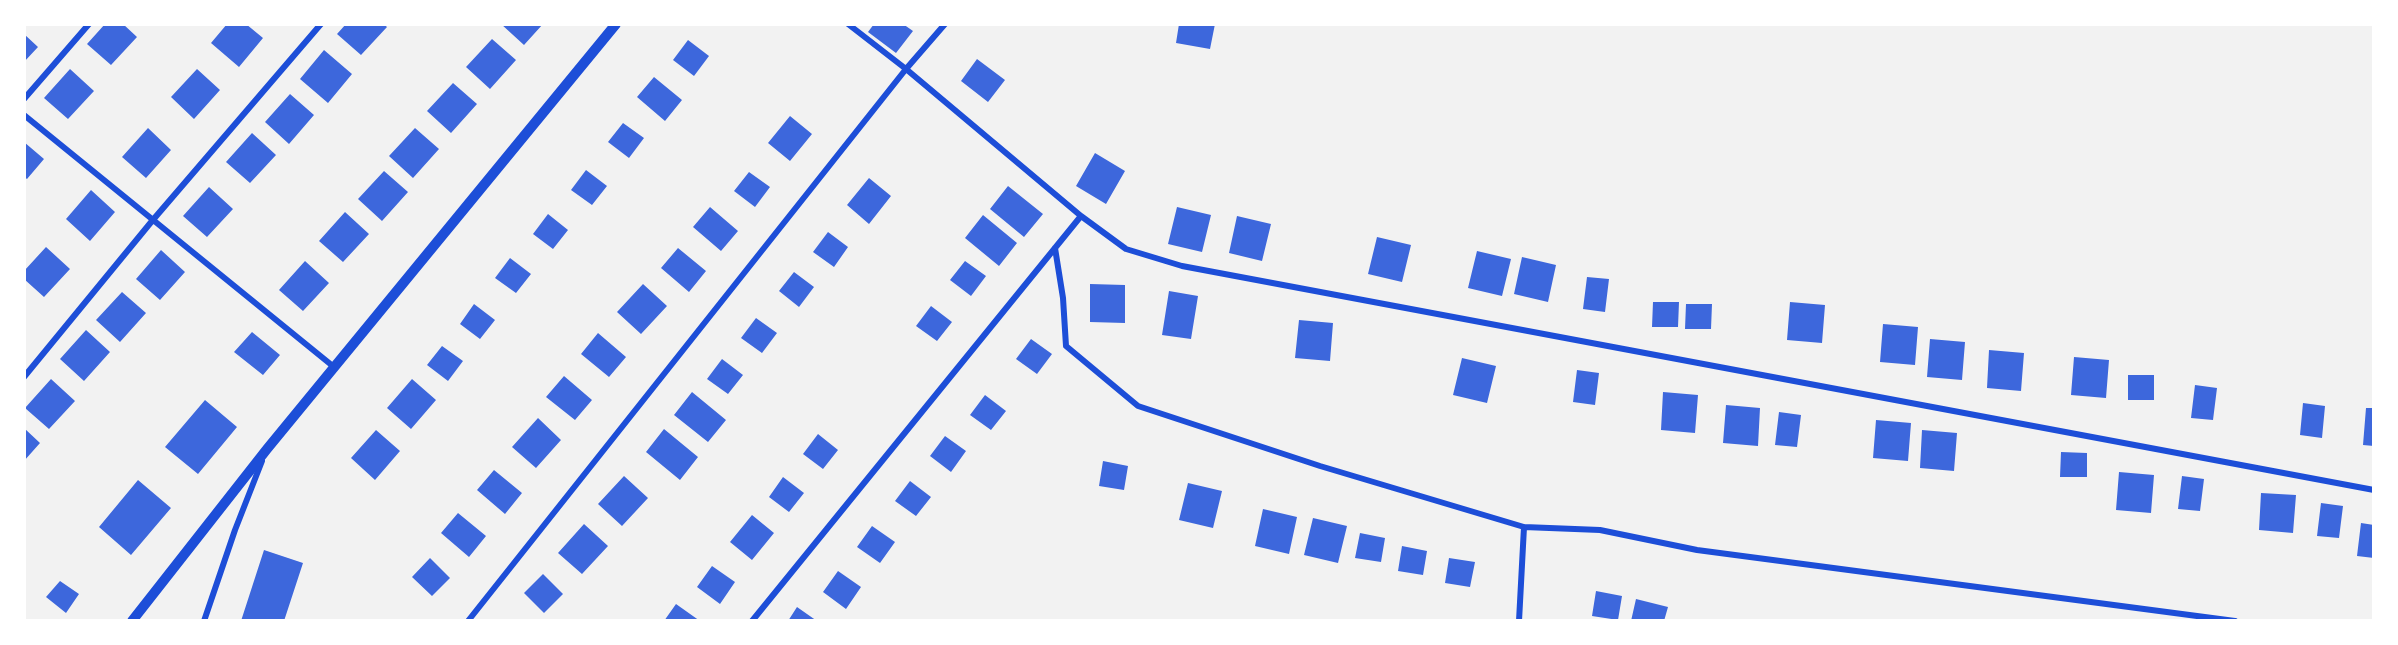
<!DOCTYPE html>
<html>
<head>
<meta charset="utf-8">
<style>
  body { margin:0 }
  #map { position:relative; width:2398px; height:645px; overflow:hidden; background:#f2f2f2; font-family:Lora,serif }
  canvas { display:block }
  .frame { position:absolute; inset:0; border:26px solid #fff; pointer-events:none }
</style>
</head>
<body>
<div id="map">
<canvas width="2398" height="645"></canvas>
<div class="frame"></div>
</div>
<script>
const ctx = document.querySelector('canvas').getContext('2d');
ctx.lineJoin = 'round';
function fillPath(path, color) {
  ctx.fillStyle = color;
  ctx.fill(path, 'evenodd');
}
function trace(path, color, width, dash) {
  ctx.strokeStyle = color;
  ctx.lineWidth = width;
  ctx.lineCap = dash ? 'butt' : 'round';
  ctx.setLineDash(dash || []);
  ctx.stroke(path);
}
const building = new Path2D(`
  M105 24H123L137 37 111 65 87 44Z
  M227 24H246L263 38 239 67 211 43Z
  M346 24H384L387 27 361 55 337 34Z
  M501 24H543L524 45Z
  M874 24H903L913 31 896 53 868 32Z
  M1179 24H1215L1210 49 1176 43Z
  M24 34 38 47 24 62Z
  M492 39 516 60 490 89 466 67Z
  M688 40 709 56 694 76 673 60Z
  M324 50 352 74 328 103 300 79Z
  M977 59 1005 80 988 102 961 81Z
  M70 69 94 91 68 119 44 98Z
  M197 69 220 90 194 119 171 97Z
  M654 77 682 100 665 121 637 97Z
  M453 83 477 104 451 133 427 111Z
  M290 94 314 115 289 144 265 122Z
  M790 116 812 134 790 161 768 143Z
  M623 123 644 138 629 158 608 142Z
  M148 128 171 150 146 178 122 157Z
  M415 128 439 149 413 178 389 156Z
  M252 133 276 155 250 183 226 162Z
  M24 142 44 159 27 179 24 177Z
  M1095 153 1125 171 1106 204 1076 186Z
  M586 170 607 186 592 205 571 190Z
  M384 171 408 192 382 221 358 199Z
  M749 172 770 187 755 207 734 191Z
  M869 178 891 196 869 224 847 205Z
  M1008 186 1043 214 1024 237 990 209Z
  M209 187 233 209 207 237 183 216Z
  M91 190 115 212 90 241 66 219Z
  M710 207 738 231 721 251 693 227Z
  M1177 207 1211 215 1202 252 1168 244Z
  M345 212 369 234 343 262 319 241Z
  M548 214 568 230 553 249 533 234Z
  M983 215 1017 243 999 266 965 238Z
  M1237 216 1271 224 1262 261 1229 253Z
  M828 232 848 247 834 267 813 252Z
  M1377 237 1411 245 1402 282 1368 274Z
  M46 247 70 269 44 297 24 279V271Z
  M678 248 706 271 689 292 661 268Z
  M161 250 185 272 160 300 136 279Z
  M1477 251 1511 259 1502 296 1468 288Z
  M1522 257 1556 265 1548 302 1514 294Z
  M510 258 531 274 516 293 495 278Z
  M305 261 329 283 303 311 279 290Z
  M965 261 986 276 971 296 950 280Z
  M794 272 814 287 799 307 779 291Z
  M1587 277 1609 279 1605 312 1583 309Z
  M643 284 667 306 641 334 617 312Z
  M1090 284 1125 285V323L1090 322Z
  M1169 291 1198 296 1191 339 1162 335Z
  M122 292 146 313 120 342 96 320Z
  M1653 302H1679L1678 327H1652Z
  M1790 302 1825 305 1822 343 1787 340Z
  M474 304 495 320 480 339 460 324Z
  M1686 304H1712L1711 329H1685Z
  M931 306 952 322 937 341 916 326Z
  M756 318 777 333 762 353 741 338Z
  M1299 320 1333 323 1330 361 1295 358Z
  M1883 324 1918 327 1915 365 1880 362Z
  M86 330 110 352 84 381 60 359Z
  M252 332 280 355 263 375 234 352Z
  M598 333 626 357 609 377 581 354Z
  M1031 339 1052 354 1037 374 1016 359Z
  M1930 339 1965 342 1962 380 1927 377Z
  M442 346 463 361 448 381 427 365Z
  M1989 350 2024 353 2021 391 1987 388Z
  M2074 357 2109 360 2106 398 2071 395Z
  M1462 358 1496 366 1487 403 1453 395Z
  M722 359 743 375 728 394 707 379Z
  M1577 370 1599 373 1595 405 1573 402Z
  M2128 375H2154V400H2128Z
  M564 376 592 400 575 420 546 397Z
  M51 379 75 401 49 429 25 408Z
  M412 379 436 400 411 429 387 408Z
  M2195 385 2217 388 2213 420 2191 418Z
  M692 392 726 420 708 442 674 415Z
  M1663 392 1698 395 1695 433 1661 430Z
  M985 395 1006 411 991 430 970 415Z
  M205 400 237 427 198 474 165 447Z
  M2303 403 2325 406 2322 438 2300 435Z
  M1726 405 1760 408 1758 446 1723 443Z
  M2366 408H2374V446L2363 445Z
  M1779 412 1801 415 1797 447 1775 445Z
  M538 418 561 440 536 468 512 447Z
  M1876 420 1911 423 1908 461 1873 458Z
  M24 428 40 443 24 461Z
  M664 429 698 457 680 480 646 452Z
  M376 430 400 451 375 480 351 458Z
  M1922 430 1957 433 1954 471 1920 468Z
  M818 434 838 450 823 469 803 454Z
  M945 436 966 451 951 472 930 456Z
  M2061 452 2087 453V477H2060Z
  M1103 461 1128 466 1124 490 1099 486Z
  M494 470 522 493 505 514 477 490Z
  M2119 472 2154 475 2151 513 2116 510Z
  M624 476 648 498 622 526 598 504Z
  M2182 476 2204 479 2200 511 2178 509Z
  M783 477 804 493 789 512 769 497Z
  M138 480 171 508 131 555 99 527Z
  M910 481 931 497 916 516 895 501Z
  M1188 483 1222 491 1213 528 1179 520Z
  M2261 493 2296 495 2293 533 2259 530Z
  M2321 503 2343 506 2339 538 2317 536Z
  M1263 509 1297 517 1289 554 1255 546Z
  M458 513 486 536 469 557 441 533Z
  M752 515 774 533 752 560 730 542Z
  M1313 518 1347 526 1338 563 1304 555Z
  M2361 523 2374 525V558L2357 556Z
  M584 524 608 546 582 574 558 553Z
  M872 526 895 542 880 563 857 547Z
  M1360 533 1385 538 1381 562 1355 558Z
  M1402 546 1427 551 1423 575 1398 571Z
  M264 550 303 563 284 621H241Z
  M430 558 450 578 432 596 412 577Z
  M1449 558 1475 562 1470 587 1445 583Z
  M712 566 735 582 720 604 697 587Z
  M838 571 861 587 846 609 823 592Z
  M543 574 563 594 544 613 524 593Z
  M60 581 79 594 66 613 46 597Z
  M1596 591 1622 596 1618 620 1592 616Z
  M1636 599 1668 607 1664 621H1631Z
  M676 604 700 621H664Z
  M797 607 817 621H788Z`);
const minor = new Path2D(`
  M848 24 906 69 1081 216 1126 249 1182 266 2374 490
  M24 99 89 24
  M24 115 334 367
  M1055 248 1063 298 1066 346 1138 406 1320 466 1524 527 1600 530 1697 550 2235 621
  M24 377 152 221 321 24
  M204 621 235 530 262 461
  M468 621 906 69 945 24
  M752 621 1081 216
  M1519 621 1524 527`);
const tertiary = new Path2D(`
  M132 621 267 449 616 24`);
fillPath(building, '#3d67dc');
trace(minor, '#1d4ed8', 6);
trace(tertiary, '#1d4ed8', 10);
</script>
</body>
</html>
